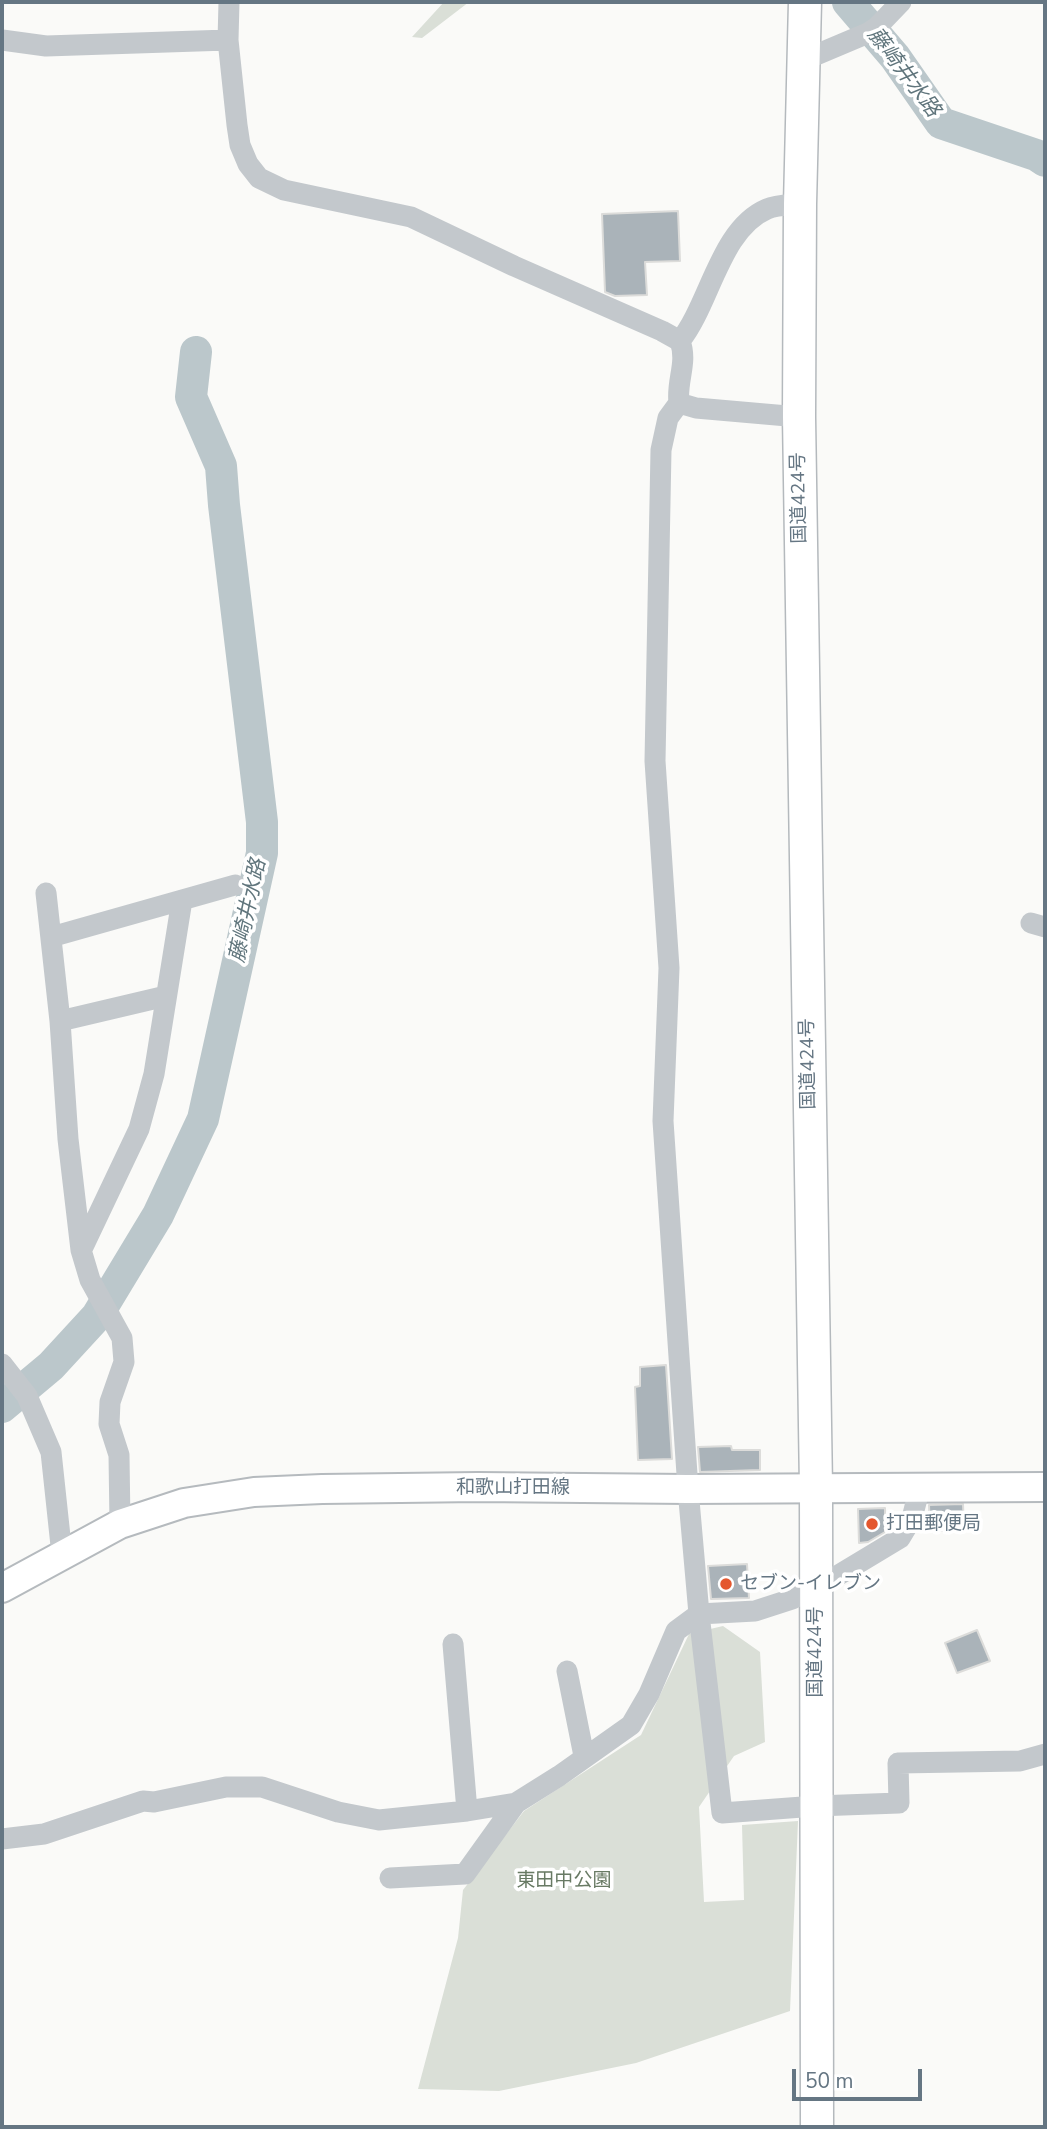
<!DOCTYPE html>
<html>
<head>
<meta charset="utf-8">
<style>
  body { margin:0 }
  #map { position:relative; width:1047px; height:2129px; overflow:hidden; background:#fafaf8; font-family:"Nunito Sans",sans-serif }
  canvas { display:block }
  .frame { position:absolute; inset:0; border:4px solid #657683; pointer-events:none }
  .scale { position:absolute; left:792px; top:2069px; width:130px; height:32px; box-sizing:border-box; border:4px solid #657683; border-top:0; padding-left:9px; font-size:21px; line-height:24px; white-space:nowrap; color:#657683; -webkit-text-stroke:5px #fff; paint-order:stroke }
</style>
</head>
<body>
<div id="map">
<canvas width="1047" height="2129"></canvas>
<div class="frame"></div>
<div class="scale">50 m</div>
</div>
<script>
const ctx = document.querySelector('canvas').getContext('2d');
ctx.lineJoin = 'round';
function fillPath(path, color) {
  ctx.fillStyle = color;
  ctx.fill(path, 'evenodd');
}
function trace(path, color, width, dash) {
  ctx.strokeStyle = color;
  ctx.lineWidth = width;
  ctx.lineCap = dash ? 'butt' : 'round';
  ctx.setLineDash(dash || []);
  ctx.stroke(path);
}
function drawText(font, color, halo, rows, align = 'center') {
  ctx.font = font + ' "Nunito Sans","Noto Sans JP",sans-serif';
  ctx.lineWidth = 7;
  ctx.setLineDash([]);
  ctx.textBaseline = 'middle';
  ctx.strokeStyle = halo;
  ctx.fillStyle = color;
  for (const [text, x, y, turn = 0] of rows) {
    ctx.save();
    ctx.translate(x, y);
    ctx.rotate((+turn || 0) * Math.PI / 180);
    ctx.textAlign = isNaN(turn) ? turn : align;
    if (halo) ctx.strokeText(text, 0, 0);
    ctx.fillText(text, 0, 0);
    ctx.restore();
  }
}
const green = new Path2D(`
  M444 2H469L422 38 412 37Z
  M723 1626 760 1652 765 1742 734 1756 699 1807 704 1902 744 1900 742 1825 798 1821 790 2011 636 2063 499 2091 418 2089 458 1938 463 1890 524 1811 641 1735 689 1634Z`);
const river = new Path2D(`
  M848 2 895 57 941 123 1036 155 1045 161
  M2 1407 51 1366 97 1316 158 1215 203 1119 262 853V822L224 505 221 466 191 397 196 352`);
const building = new Path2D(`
  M678 211 680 261 645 262 647 295 615 296 605 292 602 214Z
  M666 1365 672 1459 638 1460 635 1387 640 1386V1367Z
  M731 1446 732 1450H760V1470L700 1472 698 1447Z
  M963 1504 964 1530 930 1531 929 1505Z
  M885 1508V1532L868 1542 859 1543 858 1509Z
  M747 1564 749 1598 711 1599 708 1566Z
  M977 1630 990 1661 957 1673 945 1643Z`);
const minor = new Path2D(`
  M229 2 228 40 237 125 240 145 248 164 259 178 284 190 411 217 514 266 662 331 680 341C688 363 676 381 679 403L668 418 661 450 655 761 669 968 663 1121 688 1489 699 1614 722 1813 816 1806 899 1803 898 1763 1020 1761 1045 1754
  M2 40 46 46 228 40
  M804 60 868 33 877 27 901 2
  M680 341C710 304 720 229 767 209 776 205 790 205 800 204
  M679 403 696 408 799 417
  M46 893 60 1021 68 1139 81 1250 90 1280 122 1338 124 1362 110 1402 109 1424 119 1455 120 1524
  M1031 923 1045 927
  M51 937 235 885
  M60 1021 166 996
  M82 1249 139 1129 154 1074 182 900
  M2 1364 27 1396 51 1452 62 1555
  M453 1644 467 1811
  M567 1671 584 1756
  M2 1839 44 1834 143 1801 154 1802 226 1787H262L338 1812 379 1820 467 1811 516 1803 559 1776 631 1725 649 1694 676 1631 699 1614 755 1611 792 1599 827 1582 900 1538 912 1518 920 1487
  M390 1878 465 1874 516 1803`);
const major = new Path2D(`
  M2 1588 120 1524 184 1503 254 1492 322 1489 478 1487 688 1489 1045 1487`);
const highway = new Path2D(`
  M805 2 800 204 799 417 816 1487 817 2127`);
const markers = [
  [872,1524,7,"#e4572e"],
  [726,1584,7,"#e4572e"]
];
const streetNames = [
  ["国道424号",800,498,-91],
  ["国道424号",809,1064,-91],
  ["和歌山打田線",513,1488],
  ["国道424号",816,1652,-90]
];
const poiNames = [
  ["打田郵便局",886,1524],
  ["セブン-イレブン",740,1584]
];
const parkNames = [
  ["東田中公園",564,1881]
];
const waterNames = [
  ["藤崎井水路",903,73,53],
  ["藤崎井水路",249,911,-78]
];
fillPath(green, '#dadfd7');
trace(river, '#bbc7cb', 32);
fillPath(building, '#aab3b9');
trace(building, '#dcdcda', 2);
trace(major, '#b5babe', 32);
trace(highway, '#b4b9bd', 35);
trace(minor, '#c3c8cc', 21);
trace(major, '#fff', 28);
trace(highway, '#fff', 32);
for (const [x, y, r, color] of markers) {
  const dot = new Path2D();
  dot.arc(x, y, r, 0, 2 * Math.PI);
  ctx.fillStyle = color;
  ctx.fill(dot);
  trace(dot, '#fff', 2.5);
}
drawText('19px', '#657683', '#fff', streetNames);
drawText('19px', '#657683', '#fff', poiNames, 'left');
drawText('19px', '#687a64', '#fff', parkNames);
drawText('italic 21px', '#60757c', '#fff', waterNames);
</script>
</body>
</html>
